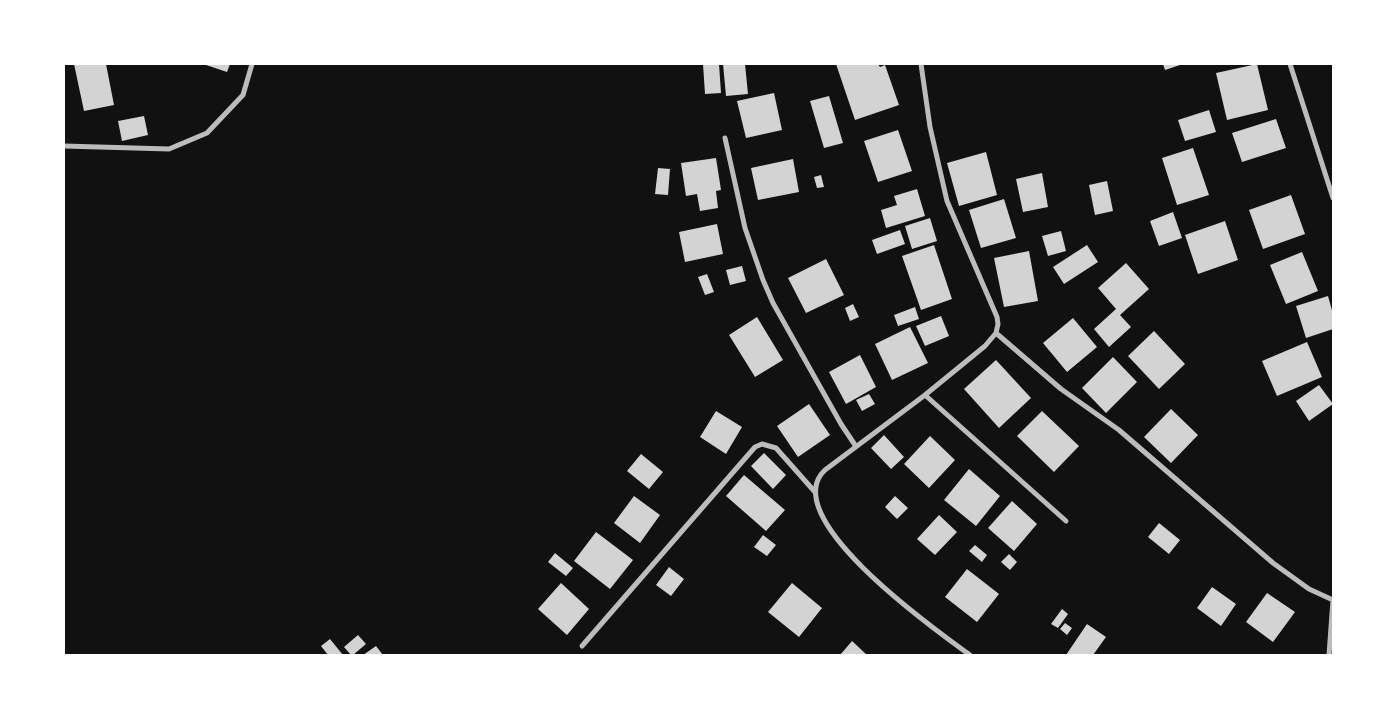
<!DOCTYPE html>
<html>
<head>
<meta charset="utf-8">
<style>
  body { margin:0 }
  #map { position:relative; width:1397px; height:719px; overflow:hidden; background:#111; font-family:"PT Sans Narrow",sans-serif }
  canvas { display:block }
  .frame { position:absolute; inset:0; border:65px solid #fff; pointer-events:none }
</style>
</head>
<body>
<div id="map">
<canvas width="1397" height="719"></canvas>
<div class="frame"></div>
</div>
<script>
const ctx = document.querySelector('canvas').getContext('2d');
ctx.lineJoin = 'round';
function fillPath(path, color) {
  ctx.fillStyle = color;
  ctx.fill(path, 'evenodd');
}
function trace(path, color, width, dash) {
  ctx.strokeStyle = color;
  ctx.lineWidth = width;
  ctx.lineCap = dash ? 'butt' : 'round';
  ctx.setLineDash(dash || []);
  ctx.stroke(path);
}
const building = new Path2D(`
  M74 64H106L114 105 84 111Z
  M203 64H230L227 72Z
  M703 64H719L721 93 705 94Z
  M723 64H745L748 94 726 96Z
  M836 64H878L880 67 885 65 899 105 855 120Z
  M1163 64H1183L1165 70Z
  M1257 64 1268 110 1227 120 1216 73Z
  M774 93 782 130 746 138 737 101Z
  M829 96 843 143 824 148 810 101Z
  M1209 110 1216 132 1185 141 1178 120Z
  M144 116 148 135 122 141 118 121Z
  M1276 119 1286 148 1242 162 1232 133Z
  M898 130 912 171 878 182 864 141Z
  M1193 148 1209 195 1177 205 1162 158Z
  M986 152 997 195 959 206 947 163Z
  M716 158 721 190 716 191 718 208 700 211 697 194 686 196 681 163Z
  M793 159 799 192 758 200 751 168Z
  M658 168 670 169 668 195 655 194Z
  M1042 173 1048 207 1023 212 1016 179Z
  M821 175 824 187 817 188 814 177Z
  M1107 181 1113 211 1095 215 1089 185Z
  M917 189 925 216 886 228 881 210 897 205 894 196Z
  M1291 195 1305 234 1263 249 1249 210Z
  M1004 199 1016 238 981 248 969 210Z
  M1173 212 1182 238 1159 246 1150 221Z
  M930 218 937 241 912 249 905 226Z
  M1225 221 1238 260 1198 274 1185 235Z
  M717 224 723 254 685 262 679 232Z
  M900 230 905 244 877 254 872 240Z
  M1061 231 1066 251 1048 256 1042 236Z
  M934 245 952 299 921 310 902 256Z
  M1087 245 1098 262 1064 284 1053 267Z
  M1029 251 1038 301 1004 307 994 258Z
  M1302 252 1318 291 1286 304 1270 265Z
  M826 259 844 295 806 313 788 278Z
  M1126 263 1149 289 1120 315 1131 327 1109 347 1094 329 1116 309 1098 288Z
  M742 266 746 281 730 285 726 270Z
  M707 274 714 292 705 295 698 277Z
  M1328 296 1333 314V329L1306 338 1296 306Z
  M853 304 859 317 850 321 845 308Z
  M915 307 919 319 898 326 894 315Z
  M941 316 949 336 925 346 916 326Z
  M757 317 783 360 755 377 729 335Z
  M1073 318 1097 347 1067 372 1043 343Z
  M910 327 928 363 892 380 875 344Z
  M1154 331 1185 364 1159 389 1128 356Z
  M1307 342 1322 377 1277 396 1262 361Z
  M860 355 876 387 846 404 829 372Z
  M1113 357 1137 382 1106 413 1082 388Z
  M996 360 1031 398 999 428 964 389Z
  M1319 385 1333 404 1309 421 1296 401Z
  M869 394 875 404 862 411 856 400Z
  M809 404 830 435 798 457 777 426Z
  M1171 409 1198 435 1171 463 1144 437Z
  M716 411 742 427 726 454 700 437Z
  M1042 411 1079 446 1054 472 1017 436Z
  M884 435 904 457 891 469 871 448Z
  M930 436 955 460 929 488 904 464Z
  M764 453 786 475 773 489 751 466Z
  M641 454 663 472 649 489 627 471Z
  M969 469 1000 496 976 526 944 500Z
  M744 475 785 510 766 531 726 496Z
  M634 496 660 515 640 543 614 523Z
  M895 496 908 508 897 519 885 507Z
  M1012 501 1037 524 1014 551 988 528Z
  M939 515 957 532 935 555 917 539Z
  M1159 523 1180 540 1169 554 1148 537Z
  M596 532 633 560 610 589 574 561Z
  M763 535 776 545 767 556 754 547Z
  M975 545 987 555 982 562 969 551Z
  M555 553 573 568 566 576 548 562Z
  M1009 554 1017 562 1010 570 1001 562Z
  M669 567 684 579 671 596 656 585Z
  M967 569 999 594 977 622 945 597Z
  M561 583 589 609 567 635 538 609Z
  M792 583 822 608 799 637 768 612Z
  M1212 587 1236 604 1221 626 1197 608Z
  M1267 593 1295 612 1273 642 1246 622Z
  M1062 609 1068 614 1058 628 1051 624Z
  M1065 623 1072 628 1067 635 1060 629Z
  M1087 624 1106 637 1093 655H1066Z
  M358 635 366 644 353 655H351L344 647Z
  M330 639 343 655H328L321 646Z
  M852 641 867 655H840Z
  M376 646 383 655H363Z`);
const minor = new Path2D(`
  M921 64 930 127 947 201 997 317 998 324 996 333 985 346 925 395 825 470C775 517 937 631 970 655
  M1290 64 1333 198
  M725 138 745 228 763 280 773 303 841 424 855 445
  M64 146 169 149 207 133 243 95 252 64
  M996 333 1061 389 1119 430 1273 563 1309 589 1333 600
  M925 395 1066 521
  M582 646 755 447 762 444 776 448 815 492
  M1329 655 1333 600`);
fillPath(building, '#d3d3d3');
trace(minor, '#bcbcbc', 5);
</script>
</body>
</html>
